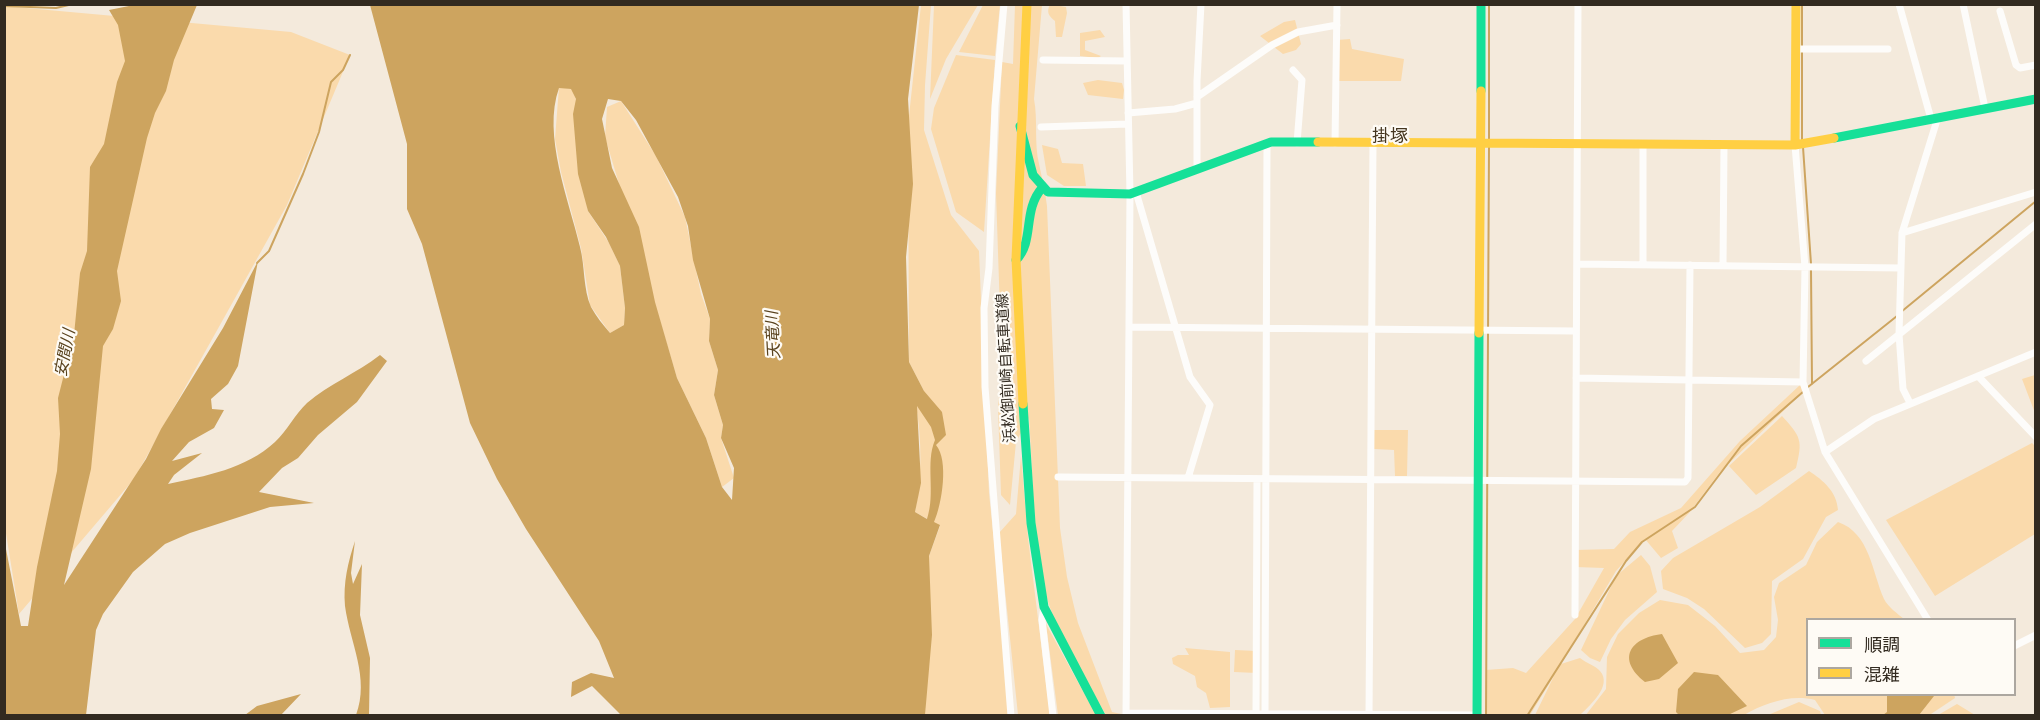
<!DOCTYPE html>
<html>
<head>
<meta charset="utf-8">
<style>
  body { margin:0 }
  #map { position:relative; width:2040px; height:720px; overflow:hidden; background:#f4eadc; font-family:"DejaVu Sans","Noto Sans JP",sans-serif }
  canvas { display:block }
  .frame { position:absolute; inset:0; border:6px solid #322a20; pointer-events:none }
  .legend { position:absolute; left:1806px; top:618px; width:210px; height:78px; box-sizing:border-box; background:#fefbf5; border:2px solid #aca7a0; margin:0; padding:8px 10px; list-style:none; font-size:18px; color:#322a20 }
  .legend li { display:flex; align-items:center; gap:12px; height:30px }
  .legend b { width:30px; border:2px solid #aca7a0 }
</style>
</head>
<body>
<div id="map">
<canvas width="2040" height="720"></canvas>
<div class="frame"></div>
<ul class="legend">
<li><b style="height:8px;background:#16e098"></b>順調</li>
<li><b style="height:8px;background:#ffcf43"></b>混雑</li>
</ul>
</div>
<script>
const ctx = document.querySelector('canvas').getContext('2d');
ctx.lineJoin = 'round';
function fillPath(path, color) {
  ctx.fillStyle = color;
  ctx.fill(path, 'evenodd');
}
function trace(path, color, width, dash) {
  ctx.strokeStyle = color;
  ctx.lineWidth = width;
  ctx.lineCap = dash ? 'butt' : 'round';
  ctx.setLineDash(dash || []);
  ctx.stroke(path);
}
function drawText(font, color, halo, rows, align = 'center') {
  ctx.font = font + ' "DejaVu Sans","Noto Sans JP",sans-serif';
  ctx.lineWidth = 4.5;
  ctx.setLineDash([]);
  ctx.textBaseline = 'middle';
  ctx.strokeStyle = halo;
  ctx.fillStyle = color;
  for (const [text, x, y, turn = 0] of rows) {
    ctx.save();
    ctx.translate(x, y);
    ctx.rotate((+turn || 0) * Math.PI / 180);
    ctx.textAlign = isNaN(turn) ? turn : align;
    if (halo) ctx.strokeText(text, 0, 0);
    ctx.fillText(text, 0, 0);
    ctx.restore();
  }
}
const green = new Path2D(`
  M1050 4 1066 7 1067 13 1062 37H1056L1055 21C1049 16 1046 13 1050 4Z
  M921 5H931L925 85 924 130 951 215 979 251 989 493 1012 715H925L929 556 940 526 915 512C922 476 922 441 916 405L924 391 909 362 908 125Z
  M934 5H978L946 59 930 99Z
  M983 5H1000L995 56 959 52Z
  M1015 5H1042L1034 99C1038 120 1034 143 1039 164 1042 178 1045 191 1047 206L1060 528 1067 577 1078 623 1112 712 1126 715H1106C1082 672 1051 627 1042 578 1032 526 1033 471 1029 418L1016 442 1010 505 1001 495 998 407 1002 371 996 193 1002 62 1013 64Z
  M4 6 291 32 350 55 287 205 134 479 19 614 4 521Z
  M1295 20 1301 44 1296 50 1283 54 1260 36 1284 22Z
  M1100 30 1105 37 1085 41V50L1101 56 1098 58 1080 56V33Z
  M1350 39 1352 49 1404 59 1401 81H1336L1337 40Z
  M956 55 995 60 984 232 956 212 931 129 934 108Z
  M1098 80 1122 83 1124 90 1123 99 1088 95 1083 83Z
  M559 87 572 89 576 99 588 211 609 243 620 266 625 308 624 325 610 333 590 305 581 248 561 172 555 139Z
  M621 101 656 156 685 217 701 294 710 319 709 341 718 370 714 395 723 425 721 438 734 478 722 487 706 438 677 378 605 137 607 107Z
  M1042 145 1058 149 1062 163 1083 164 1086 186H1064L1047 175Z
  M2035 375H2036L2035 413 2022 379Z
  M1800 385 1803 392 1720 472 1689 513 1672 531 1678 548 1661 558 1645 539 1616 571 1561 664 1580 658C1586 663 1596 666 1600 671 1613 686 1589 706 1580 715H1535L1554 676 1530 715 1485 716 1486 670 1513 668 1526 673 1575 619 1604 568 1575 567V550L1614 549 1630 532 1681 508 1740 441Z
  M1782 416C1801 437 1803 440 1796 468L1756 495 1729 466Z
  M1373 430H1408L1407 476H1395L1394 450 1374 449Z
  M2032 443 2036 447 2035 534 1935 596 1886 520Z
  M1021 456 1028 538 1050 715H1018L999 533 1016 514Z
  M1809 471C1823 480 1837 492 1838 510L1826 517 1803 559 1772 581 1771 634 1762 643 1745 648 1704 609 1687 598 1663 589 1661 571 1673 558 1760 507Z
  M1838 522C1870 533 1872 572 1884 599 1888 607 1898 614 1904 619L1808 620V694H1954L1955 698 1928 716 1825 715 1815 700C1791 694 1765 703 1744 715L1585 716 1606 689 1607 657 1618 634 1639 613 1660 600 1688 605 1715 626 1740 653 1764 650 1776 637 1778 620 1774 597 1779 583 1806 565 1817 542Z
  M1641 555 1650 566 1657 592 1625 620 1611 639 1600 662 1590 658 1581 650 1616 576Z
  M1046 624 1096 715H1058Z
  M1185 648 1230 652V707L1210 708 1206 693 1197 687 1195 676 1173 664 1172 658 1178 655H1189Z
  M1235 650 1257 651V673L1234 672Z
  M1799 702 1820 711 1821 715H1768Z
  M1957 704 1975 715H1938Z`);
const water = new Path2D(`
  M134 5H197L174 60 166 91 155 113 147 138 117 271 121 301 113 329 103 346 91 469 64 585 146 459 161 429 223 328 258 261 238 366 228 384 211 399 212 409 224 410 214 428 189 442 172 461 202 453 174 475 168 484C205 476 246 469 275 442 287 431 295 414 307 403 329 384 357 373 380 355L387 361 357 402 318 435 298 458 282 468 259 492 314 503 270 507 190 533 165 544 133 572 103 614 96 630 86 715H5V544L21 626H28L37 567 57 471 60 434 58 398 74 335 80 273 87 251 90 167 104 144 117 82 125 61 118 25 109 10Z
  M370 5H919L908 99 913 184 906 257 909 362 924 391 942 412 946 435 936 445C949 460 942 504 934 522L940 525 929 556 932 635 925 715H621L592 686 571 697 572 682 591 673 614 678 599 641 526 529 497 479 470 423 422 244 407 209V144ZM559 88 571 89 576 99 573 114 578 174 588 211 606 237 620 266 625 308 624 325 610 333C603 325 596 316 591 307 583 289 585 266 580 247 569 200 542 135 559 88ZM608 99 621 101 636 120 678 197 688 226 693 260 710 319 709 341 718 370 714 395 723 425 721 438 734 468 732 500 722 487 706 438 677 378 655 302 639 227 612 168 602 119ZM917 406 931 427 935 440C925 463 936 493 927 519L915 512 921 483Z
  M355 541 351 573 353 584 362 564 360 615 370 658 369 715H356C370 678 350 643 345 606 343 583 348 562 355 541Z
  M1662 634 1678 663 1659 679 1645 682C1616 659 1630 638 1662 634Z
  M1694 672 1718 675 1747 706 1728 715H1679L1676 712 1678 689Z
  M301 694 281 715H245L257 706Z
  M1887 695 1934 694V696L1919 715H1883L1887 712Z`);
const stream = new Path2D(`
  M100 4 101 5
  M1802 4V142
  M4 6 56 8 73 4
  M1489 140V4
  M1803 147 1811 264
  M257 263 269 251 303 174 319 132 331 82 343 70 350 55
  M1811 270 1812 384
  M1901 312 2036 201
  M1808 387 1897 316
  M1486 716 1489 145
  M1527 716 1626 561 1642 542 1695 507 1741 446 1804 391`);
const street = new Path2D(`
  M1004 4 995 106 989 268 984 308 985 387 1011 716
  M1126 4 1130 194 1126 716
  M1899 4 1931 119
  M1963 4 1985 108
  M2000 11 2016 65 2020 68 2036 65
  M1796 49H1888
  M1043 60 1127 61
  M1293 70 1302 80 1297 143
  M1197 97 1272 45 1298 32 1337 25
  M1128 113 1175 109 1197 103
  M1041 127 1128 124
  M1335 143 1337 4
  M1643 145V265
  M1795 145 1805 267 1803 382 1825 452 1928 620
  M1197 168V81L1201 4
  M1136 192 1190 377 1210 405 1188 478
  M1902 233 2036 192
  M1577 264 1901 268
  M1723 266 1724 145
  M1129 327 1576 331
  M1866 361 2036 224
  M1978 376 2036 437
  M1576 378 1803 382
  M1910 403 1903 389 1899 334 1902 233 1938 117
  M1825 452 1874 419 2036 352
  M1058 477 1685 482 1688 478 1690 265
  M1044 607 1042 620 1053 716
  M1575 615 1578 4
  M2014 646 2036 635
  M1126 713 1477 715
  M1256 716 1257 479
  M1265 716 1267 143
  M1369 716 1373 143`);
const fast = new Path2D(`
  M1481 91V4
  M1020 126 1033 175 1048 192 1130 194 1271 142H1318
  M1834 138 2036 99
  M1016 260C1035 241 1022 211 1042 188
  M1023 404 1031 523 1044 607 1101 716
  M1477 716 1479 333`);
const slow = new Path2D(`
  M1318 142 1795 145 1834 138
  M1795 145 1796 4
  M1479 333 1481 91
  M1023 404 1016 259 1027 4`);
const streetNames = [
  ["浜松御前崎自転車道線",1007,368,-93]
];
const waterNames = [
  ["天竜川",774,335,-93],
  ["安間川",66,353,-79]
];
const quarterNames = [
  ["掛塚",1390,137]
];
fillPath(green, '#fadaac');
fillPath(water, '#cda45f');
trace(stream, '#cda45f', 2);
trace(street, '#fdfcfa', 7);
trace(fast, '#16e098', 9);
trace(slow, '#ffcf43', 9);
drawText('15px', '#322a20', '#fefbf5', streetNames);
drawText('italic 16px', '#59421d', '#fefbf5', waterNames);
drawText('18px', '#453620', '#fefbf5', quarterNames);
</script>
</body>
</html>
